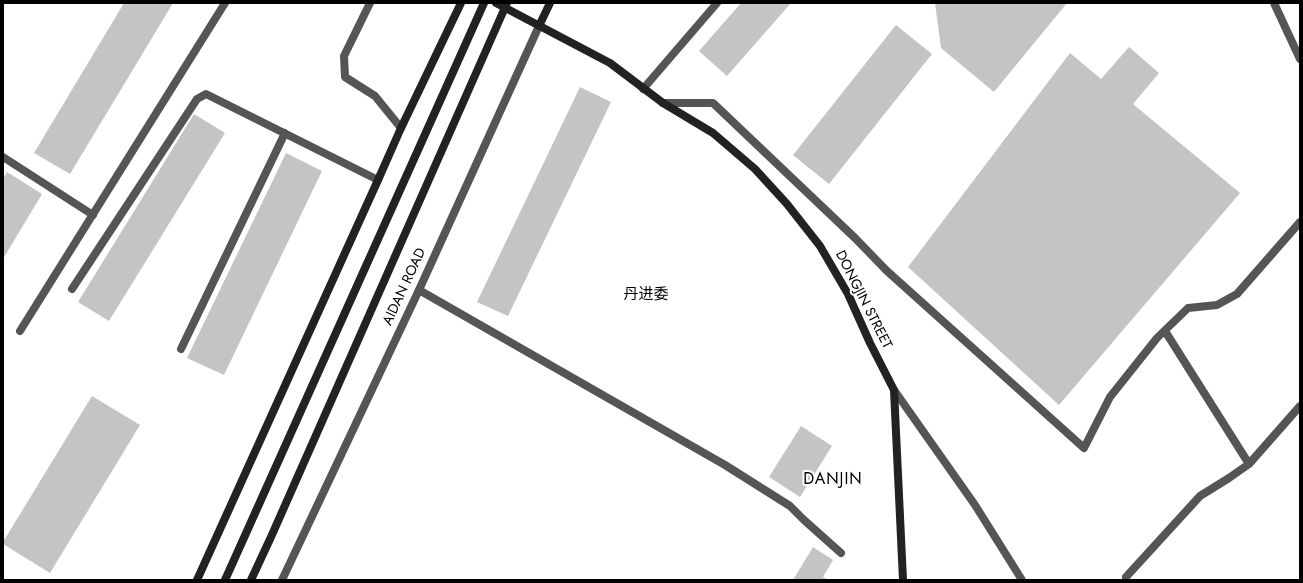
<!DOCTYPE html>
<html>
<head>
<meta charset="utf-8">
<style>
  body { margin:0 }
  #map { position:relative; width:1303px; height:583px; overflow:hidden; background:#fff; font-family:Jost,sans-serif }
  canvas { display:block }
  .frame { position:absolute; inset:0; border:4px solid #000; pointer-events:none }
</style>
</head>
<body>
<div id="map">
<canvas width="1303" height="583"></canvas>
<div class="frame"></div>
</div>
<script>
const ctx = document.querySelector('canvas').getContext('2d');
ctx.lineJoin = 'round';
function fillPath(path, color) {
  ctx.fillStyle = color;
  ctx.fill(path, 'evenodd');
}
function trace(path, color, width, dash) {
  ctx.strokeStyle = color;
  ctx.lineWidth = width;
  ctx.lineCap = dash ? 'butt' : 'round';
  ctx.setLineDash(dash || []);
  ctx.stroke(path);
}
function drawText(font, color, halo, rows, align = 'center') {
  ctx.font = font + ' Jost,"Noto Sans SC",sans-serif';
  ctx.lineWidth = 4;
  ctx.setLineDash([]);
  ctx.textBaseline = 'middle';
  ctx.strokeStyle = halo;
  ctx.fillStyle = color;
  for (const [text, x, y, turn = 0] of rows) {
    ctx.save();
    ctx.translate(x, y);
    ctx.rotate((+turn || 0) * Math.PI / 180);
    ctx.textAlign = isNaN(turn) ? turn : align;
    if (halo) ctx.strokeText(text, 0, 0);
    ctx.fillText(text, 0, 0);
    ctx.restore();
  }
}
const building = new Path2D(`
  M124 3H173L70 174 34 153Z
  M741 3H791L727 76 699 51Z
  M935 3H1067L994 92 941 48Z
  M896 25 932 54 829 184 793 155Z
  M1129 47 1159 73 1133 104 1240 193 1059 405 908 267 1070 53 1101 79Z
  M580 87 611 102 508 316 477 302Z
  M194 114 225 133 109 321 78 302Z
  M286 153 322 171 224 375 187 358Z
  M7 172 42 194 3 259V179Z
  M92 396 140 425 50 573 3 544V542Z
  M801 426 832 446 800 497 769 477Z
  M813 547 833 560 823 577 828 580H793Z`);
const lane = new Path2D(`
  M370 3 344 56 345 77 375 96 401 128
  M1274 3 1300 59
  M643 89 717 3
  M663 103H713L855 238 887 271 1084 448 1110 397 1157 338 1188 308 1217 305 1237 294 1300 222
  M3 157 93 215
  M72 289 197 99 206 94 378 180
  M419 290 725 465 790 506 804 520 841 553
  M1165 331 1249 464
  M181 349 285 133
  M1126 577 1200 496 1229 478 1249 464 1300 406`);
const street = new Path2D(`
  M20 331 225 3
  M894 390 975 505 1022 580
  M282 580 419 290 539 26`);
const secondary = new Path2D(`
  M496 3 610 63 663 103 713 133 755 169 787 204 820 246 848 294 870 343 894 390 903 580
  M539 26 550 3
  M197 580 378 180 401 128 461 3
  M225 580 484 3
  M251 580 271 537 507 3`);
const streetNames = [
  ["AIDAN ROAD",405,287,-65],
  ["DONGJIN STREET",863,300,63]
];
const neighbourhoodNames = [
  ["丹进委",646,295]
];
const quarterNames = [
  ["DANJIN",833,480]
];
fillPath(building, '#c4c4c4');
trace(lane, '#555', 8);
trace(street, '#555', 8);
trace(secondary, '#222', 8);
drawText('14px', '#000', '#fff', streetNames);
drawText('15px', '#000', '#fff', neighbourhoodNames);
ctx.letterSpacing = '1px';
drawText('16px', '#000', '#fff', quarterNames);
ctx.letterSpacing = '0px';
</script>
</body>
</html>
